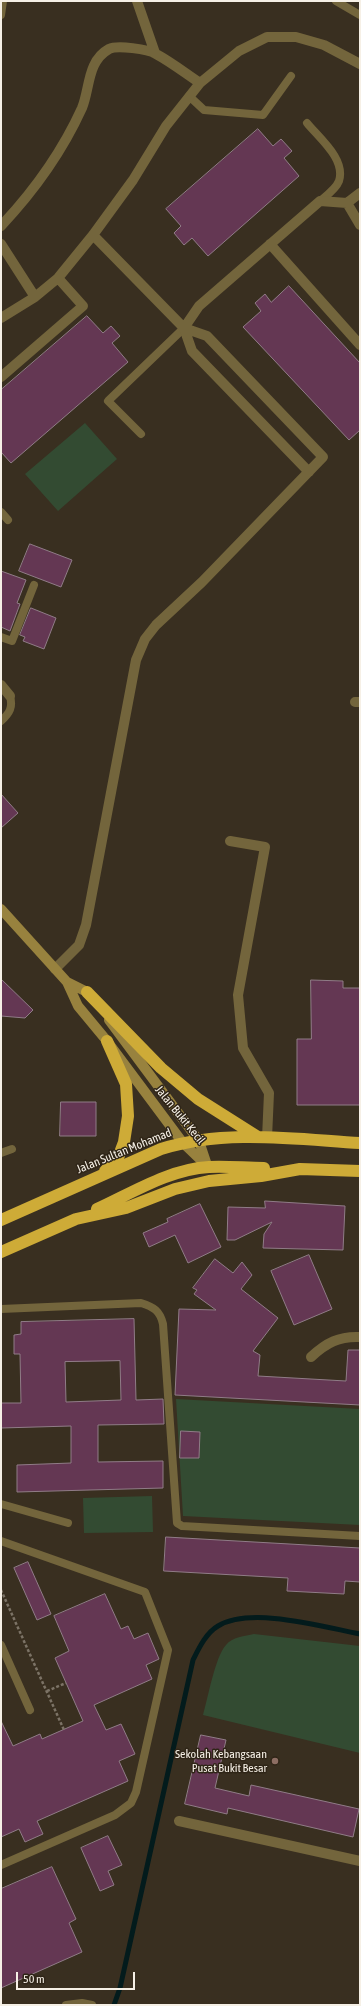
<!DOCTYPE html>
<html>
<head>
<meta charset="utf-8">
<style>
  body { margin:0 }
  #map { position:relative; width:361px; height:2006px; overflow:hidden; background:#392f20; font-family:"Asap Condensed",sans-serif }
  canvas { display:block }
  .frame { position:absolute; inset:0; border:2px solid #f6f0e6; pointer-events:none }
  .scale { position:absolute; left:16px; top:1972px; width:119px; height:18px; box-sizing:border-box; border:2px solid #f6f0e6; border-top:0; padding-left:5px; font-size:12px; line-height:14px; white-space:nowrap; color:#f6f0e6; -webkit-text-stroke:3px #2f2517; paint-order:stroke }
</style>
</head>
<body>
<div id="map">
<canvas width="361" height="2006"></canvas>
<div class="frame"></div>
<div class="scale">50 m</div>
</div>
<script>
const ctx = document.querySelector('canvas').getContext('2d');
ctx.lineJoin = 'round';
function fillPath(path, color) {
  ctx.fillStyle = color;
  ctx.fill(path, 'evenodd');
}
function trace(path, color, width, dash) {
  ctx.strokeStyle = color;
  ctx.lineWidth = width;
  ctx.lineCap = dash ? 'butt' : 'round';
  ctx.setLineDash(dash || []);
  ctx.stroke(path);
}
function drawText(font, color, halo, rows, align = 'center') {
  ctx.font = font + ' "Asap Condensed",sans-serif';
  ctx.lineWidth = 3;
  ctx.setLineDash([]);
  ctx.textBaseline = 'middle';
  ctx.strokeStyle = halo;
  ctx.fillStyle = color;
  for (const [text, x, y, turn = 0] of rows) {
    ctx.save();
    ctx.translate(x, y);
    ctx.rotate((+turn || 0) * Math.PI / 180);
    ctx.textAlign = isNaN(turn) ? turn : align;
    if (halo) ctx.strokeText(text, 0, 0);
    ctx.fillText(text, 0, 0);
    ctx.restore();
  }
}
const green = new Path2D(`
  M85 423 117 459 58 511 25 474Z
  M176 1399 360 1409V1525L183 1516Z
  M152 1496 153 1532 84 1533 83 1498Z
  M254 1634 360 1646V1753L203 1715C208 1698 215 1657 226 1645 232 1637 245 1636 254 1634Z`);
const stream = new Path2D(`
  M114 2005 120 1988 193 1660C199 1648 206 1633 218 1626 251 1606 323 1627 360 1634`);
const building = new Path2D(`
  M258 129 273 146 281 139 292 151 284 158 299 176 208 256 192 238 184 245 174 233 181 226 166 209Z
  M289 286 360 363V430L349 440 243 327 261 311 255 303 265 294 271 302Z
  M87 316 103 333 111 326 120 336 112 343 128 362 11 463 1 452V390Z
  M30 544 72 560 61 587 19 571Z
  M1 571 26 580 17 603 20 604 10 631 1 627Z
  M31 608 56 618 44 649 23 641 25 637 20 635Z
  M1 794 18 813 1 828Z
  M1 979 33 1010 25 1018 1 1016Z
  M311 980 343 981V988H360V1105H297V1039H311Z
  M61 1102H96V1136H60Z
  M265 1201 345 1206 343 1250 263 1248 264 1234 272 1222 235 1240H227L228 1207 265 1208Z
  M200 1204 221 1247 188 1263 175 1235 149 1247 143 1233 168 1222 167 1219Z
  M309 1255 332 1309 294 1325 271 1271Z
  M215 1259 233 1273 242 1262 252 1275 241 1289 278 1318 253 1351 260 1355 258 1376 346 1381 348 1350H360V1405L175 1395 179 1309 216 1310 194 1294 197 1290 193 1288Z
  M134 1319 136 1400 163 1399 164 1424 98 1425V1462L163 1461V1488L17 1492V1465L71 1463V1426L1 1428V1403H21L20 1354H14V1335L21 1334V1322ZM120 1361 121 1400 66 1402 65 1362Z
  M181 1431 200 1432 199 1458H180Z
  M166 1537 360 1548V1582L345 1581 344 1594 287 1591 288 1578 164 1571Z
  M28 1562 51 1614 37 1620 14 1568Z
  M105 1594 121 1629 128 1626 134 1639 148 1633 159 1659 146 1665 152 1679 94 1705 106 1730 121 1724 135 1754 119 1761 128 1781 37 1821 43 1834 25 1842 19 1829 1 1837V1721L13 1746 40 1734 42 1739 83 1721 55 1658 69 1651 54 1616Z
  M201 1735 226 1740 215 1788 249 1796 251 1785 359 1809 353 1837 228 1808 227 1814 185 1804Z
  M108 1836 122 1865 108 1871 114 1885 100 1891 81 1848Z
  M52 1867 76 1919 69 1923 82 1952 1 1988V1889Z`);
const path = new Path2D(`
  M1 1590 64 1730
  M47 1691 66 1683`);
const lane = new Path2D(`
  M336 1 360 15
  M1 15 3 1
  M189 96 204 110 263 115 291 76
  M307 123C319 138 346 159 339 181 336 189 326 196 320 201
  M141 434 108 401 184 328
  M1 512 8 520
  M1 637 12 641 34 585
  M1 721C10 713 13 707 10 696
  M1 1153 12 1149
  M1 1309 141 1303C154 1307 160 1311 163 1324L177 1523 182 1526 360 1536
  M1 1504 68 1523
  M1 1541 145 1592 168 1650 136 1792 131 1803 115 1815 1 1865
  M1 1645 30 1710
  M66 2005 82 2003 92 2005`);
const street = new Path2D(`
  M137 1 155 53
  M347 203 360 225
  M1 226C34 191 62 152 82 108 90 89 87 61 109 49 117 45 148 49 156 54 171 62 185 73 200 83
  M93 235 184 328 192 351 309 472
  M1 244 35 297
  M270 244 360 345
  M1 318 35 297 58 278 93 235 133 180 166 126 200 83 239 51 267 37H296L324 45 360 64
  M184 328 199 306 320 201 347 203 360 193
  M1 377 83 306 58 278
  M1 685 10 696
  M355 702H360
  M230 841 265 847 238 995 243 1048 269 1093 267 1138
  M55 969 79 945 86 925 136 660 145 639 156 625 202 582 323 457 207 336 184 328
  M311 1357C326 1343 339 1336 360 1337
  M179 1821 360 1861`);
const secondary = new Path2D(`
  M1 909 67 982 78 1006 107 1041 183 1143 208 1167
  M67 982 87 992 92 998
  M109 1020 199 1141 207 1165`);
const highway = new Path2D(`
  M87 992 161 1068 198 1099 258 1137
  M105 1171 118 1158 124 1142 128 1116 126 1084 107 1041
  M97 1209C132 1193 170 1169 209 1167 227 1166 246 1168 264 1168
  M1 1220 161 1149C225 1129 294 1139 360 1143
  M1 1252 76 1219 126 1208 175 1189 209 1181 261 1176 300 1169 360 1171`);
const markers = [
  [275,1761,4,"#8d6e63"]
];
const streetNames = [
  ["Jalan Bukit Kecil",180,1115,51],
  ["Jalan Sultan Mohamad",124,1151,-22]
];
const poiNames = [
  ["Sekolah Kebangsaan",267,1754],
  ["Pusat Bukit Besar",267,1768]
];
fillPath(green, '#334b32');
trace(stream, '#031b1c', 5);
fillPath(building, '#643753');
trace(building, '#907c87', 1);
trace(path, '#7c7366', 2.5, [3, 2]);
trace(lane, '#73653c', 8);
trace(street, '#73653c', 10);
trace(secondary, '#98823e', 10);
trace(highway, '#ceab37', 12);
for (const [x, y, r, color] of markers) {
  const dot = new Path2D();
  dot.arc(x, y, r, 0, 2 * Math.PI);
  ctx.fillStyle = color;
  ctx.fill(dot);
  trace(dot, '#2f2517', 1.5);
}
drawText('12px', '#f6f0e6', '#2f2517', streetNames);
drawText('12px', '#f6f0e6', '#2f2517', poiNames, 'right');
</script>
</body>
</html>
